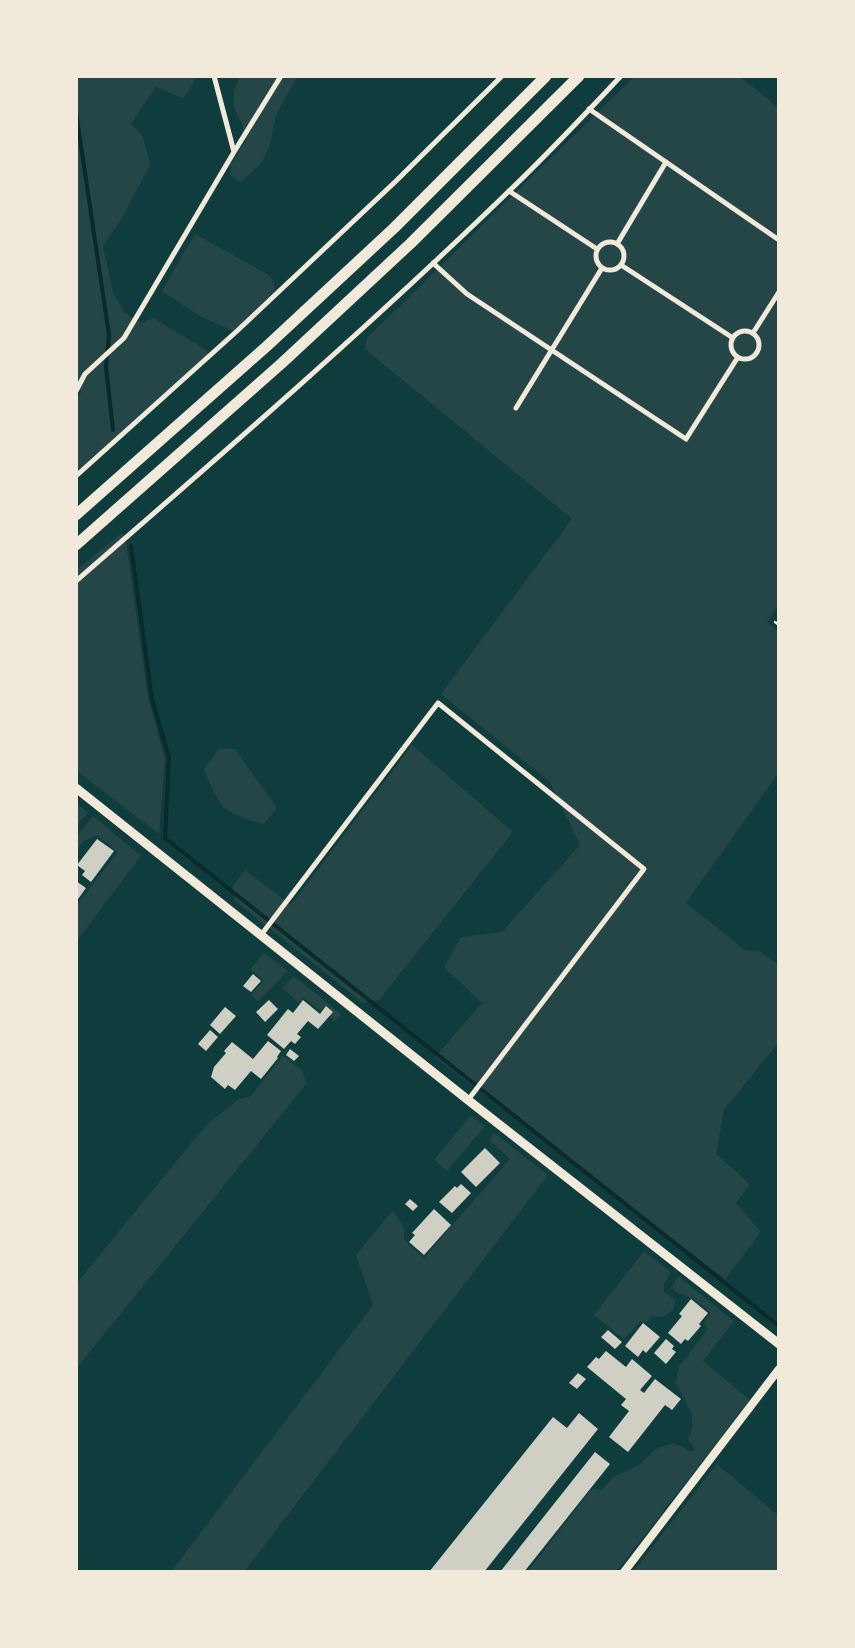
<!DOCTYPE html>
<html>
<head>
<meta charset="utf-8">
<style>
  body { margin:0 }
  #map { position:relative; width:855px; height:1648px; overflow:hidden; background:#0f3d3e; font-family:"Noto Sans",sans-serif }
  canvas { display:block }
  .frame { position:absolute; inset:0; border:78px solid #f1e9da; pointer-events:none }
</style>
</head>
<body>
<div id="map">
<canvas width="855" height="1648"></canvas>
<div class="frame"></div>
</div>
<script>
const ctx = document.querySelector('canvas').getContext('2d');
ctx.lineJoin = 'round';
function fillPath(path, color) {
  ctx.fillStyle = color;
  ctx.fill(path, 'evenodd');
}
function trace(path, color, width, dash) {
  ctx.strokeStyle = color;
  ctx.lineWidth = width;
  ctx.lineCap = dash ? 'butt' : 'round';
  ctx.setLineDash(dash || []);
  ctx.stroke(path);
}
const green = new Path2D(`
  M76 76H195L192 86 183 98 156 87 131 124 143 137 150 165 121 220 103 246 113 293 125 313 142 323 153 318 206 350 209 356 76 476V401L81 392 76 377Z
  M240 76H298L276 114 270 145 262 162 241 182 230 175 231 164 246 140 242 124 234 108V92Z
  M635 76H739L779 108V605L767 622 779 632V772L686 903 745 950 760 951 777 964 779 963V1042L724 1110 716 1154 750 1184 736 1203 761 1232 725 1279 435 1057 482 1003 444 967 461 937 502 932 580 845 550 782 441 694 572 519 365 349 367 338Z
  M195 234 258 269C268 273 275 279 275 291L233 331 200 316 162 291Z
  M122 533 126 542 148 697 165 759 159 834 76 770V570Z
  M412 745 513 832 379 1000 363 1003 234 900 232 887 245 870 291 905Z
  M220 748 235 749 277 808 264 824C252 821 234 816 224 807 216 799 208 779 204 769Z
  M76 803 88 812 76 827Z
  M93 816 141 856 76 942V906L118 852 97 835 84 841 76 851V837Z
  M264 953 288 971 258 1001 251 995 264 981 250 969Z
  M294 976 341 1014 335 1022 329 1016 333 1012 326 1006 321 1011 304 998 299 1003 282 988Z
  M283 1056 302 1070 306 1084 76 1369V1284L193 1141 211 1121 239 1099 250 1097Z
  M471 1115 485 1126 447 1171 434 1160Z
  M494 1133 548 1175 244 1572H171L373 1305 356 1255 393 1210 404 1228V1240L424 1258 510 1159 489 1140Z
  M644 1251 671 1272 664 1284V1292L675 1300C676 1309 670 1313 663 1317L652 1316 646 1323 641 1321 624 1339 594 1315Z
  M678 1276 734 1321 703 1361 750 1400 616 1572H527L592 1489 601 1490 614 1477 639 1465 656 1449 674 1443 692 1452 695 1449 688 1440 692 1429V1414L676 1382 679 1367 707 1330 704 1323 711 1313 692 1298 676 1292 672 1288Z
  M717 1464 779 1516V1572H633Z`);
const stream = new Path2D(`
  M76 112 109 335 106 367 113 430
  M131 546 152 699 169 758 165 838 779 1326`);
const building = new Path2D(`
  M97 839 114 851 91 882 82 875 85 871 77 865Z
  M76 881 86 888 76 902Z
  M253 974 261 981 251 992 243 986Z
  M269 1000 278 1009 265 1022 256 1012Z
  M303 1000 320 1014 326 1006 333 1012 318 1029 308 1021 297 1034 301 1037 295 1044 291 1041 284 1049 267 1035 288 1009 293 1013Z
  M225 1007 236 1016 220 1034 210 1025Z
  M210 1030 218 1037 206 1051 198 1044Z
  M268 1041 281 1051 277 1057 278 1058 261 1079 251 1071 235 1090 228 1085 225 1089 211 1077 214 1067 226 1053 224 1051 232 1042 253 1059Z
  M290 1049 299 1056 294 1061 286 1055Z
  M485 1148 500 1163 476 1187 461 1172Z
  M461 1184 471 1193 452 1213 439 1202 455 1186 457 1188Z
  M410 1199 418 1206 413 1211 405 1204Z
  M434 1209 451 1225 424 1255 409 1242 415 1235 412 1233Z
  M691 1299 708 1313 699 1324 701 1326 688 1341 685 1339 681 1344 668 1333 682 1316 679 1314Z
  M643 1323 660 1337 646 1353 643 1350 638 1357 625 1346Z
  M608 1330 622 1342 615 1349 601 1337Z
  M666 1339 674 1346 672 1349 676 1352 666 1364 654 1353Z
  M606 1351 626 1367 632 1359 652 1376 640 1390 644 1393 655 1379 681 1399 672 1410 665 1405 628 1452 609 1437 629 1411 621 1405 626 1399 587 1367 596 1357 599 1359Z
  M578 1373 586 1379 577 1389 569 1383Z
  M579 1413 598 1429 484 1572H429L553 1417 567 1428Z
  M595 1452 610 1464 524 1572H500Z`);
const path = new Path2D(`
  M775 622 779 625`);
const minor = new Path2D(`
  M214 76 234 152
  M589 109 779 240
  M509 191 597 249
  M596 256a14 14 0 1 1 28 0a14 14 0 1 1-28 0Z
  M617 244 666 162
  M433 263 467 294 686 439 738 357
  M621 265 733 338
  M731 345a14 14 0 1 1 28 0a14 14 0 1 1-28 0Z
  M753 333 779 292
  M76 391 85 374 124 338 234 152 281 76
  M516 408 602 268
  M76 476 237 331 396 181 502 76
  M76 581C222 454 369 327 508 192 547 155 584 115 621 76
  M261 935 438 703 644 869 468 1100`);
const tertiary = new Path2D(`
  M624 1572 779 1369`);
const secondary = new Path2D(`
  M76 788 468 1100 779 1344`);
const motorway = new Path2D(`
  M76 515 267 346 394 228 546 76
  M76 545 282 363 411 243 579 76`);
fillPath(green, '#244646');
trace(stream, '#0a2a2b', 4);
fillPath(building, '#cfcfc3');
trace(path, '#f1e9da', 2.5);
trace(minor, '#f1e9da', 5);
trace(tertiary, '#f1e9da', 8);
trace(secondary, '#f1e9da', 9);
trace(motorway, '#f1e9da', 11);
</script>
</body>
</html>
